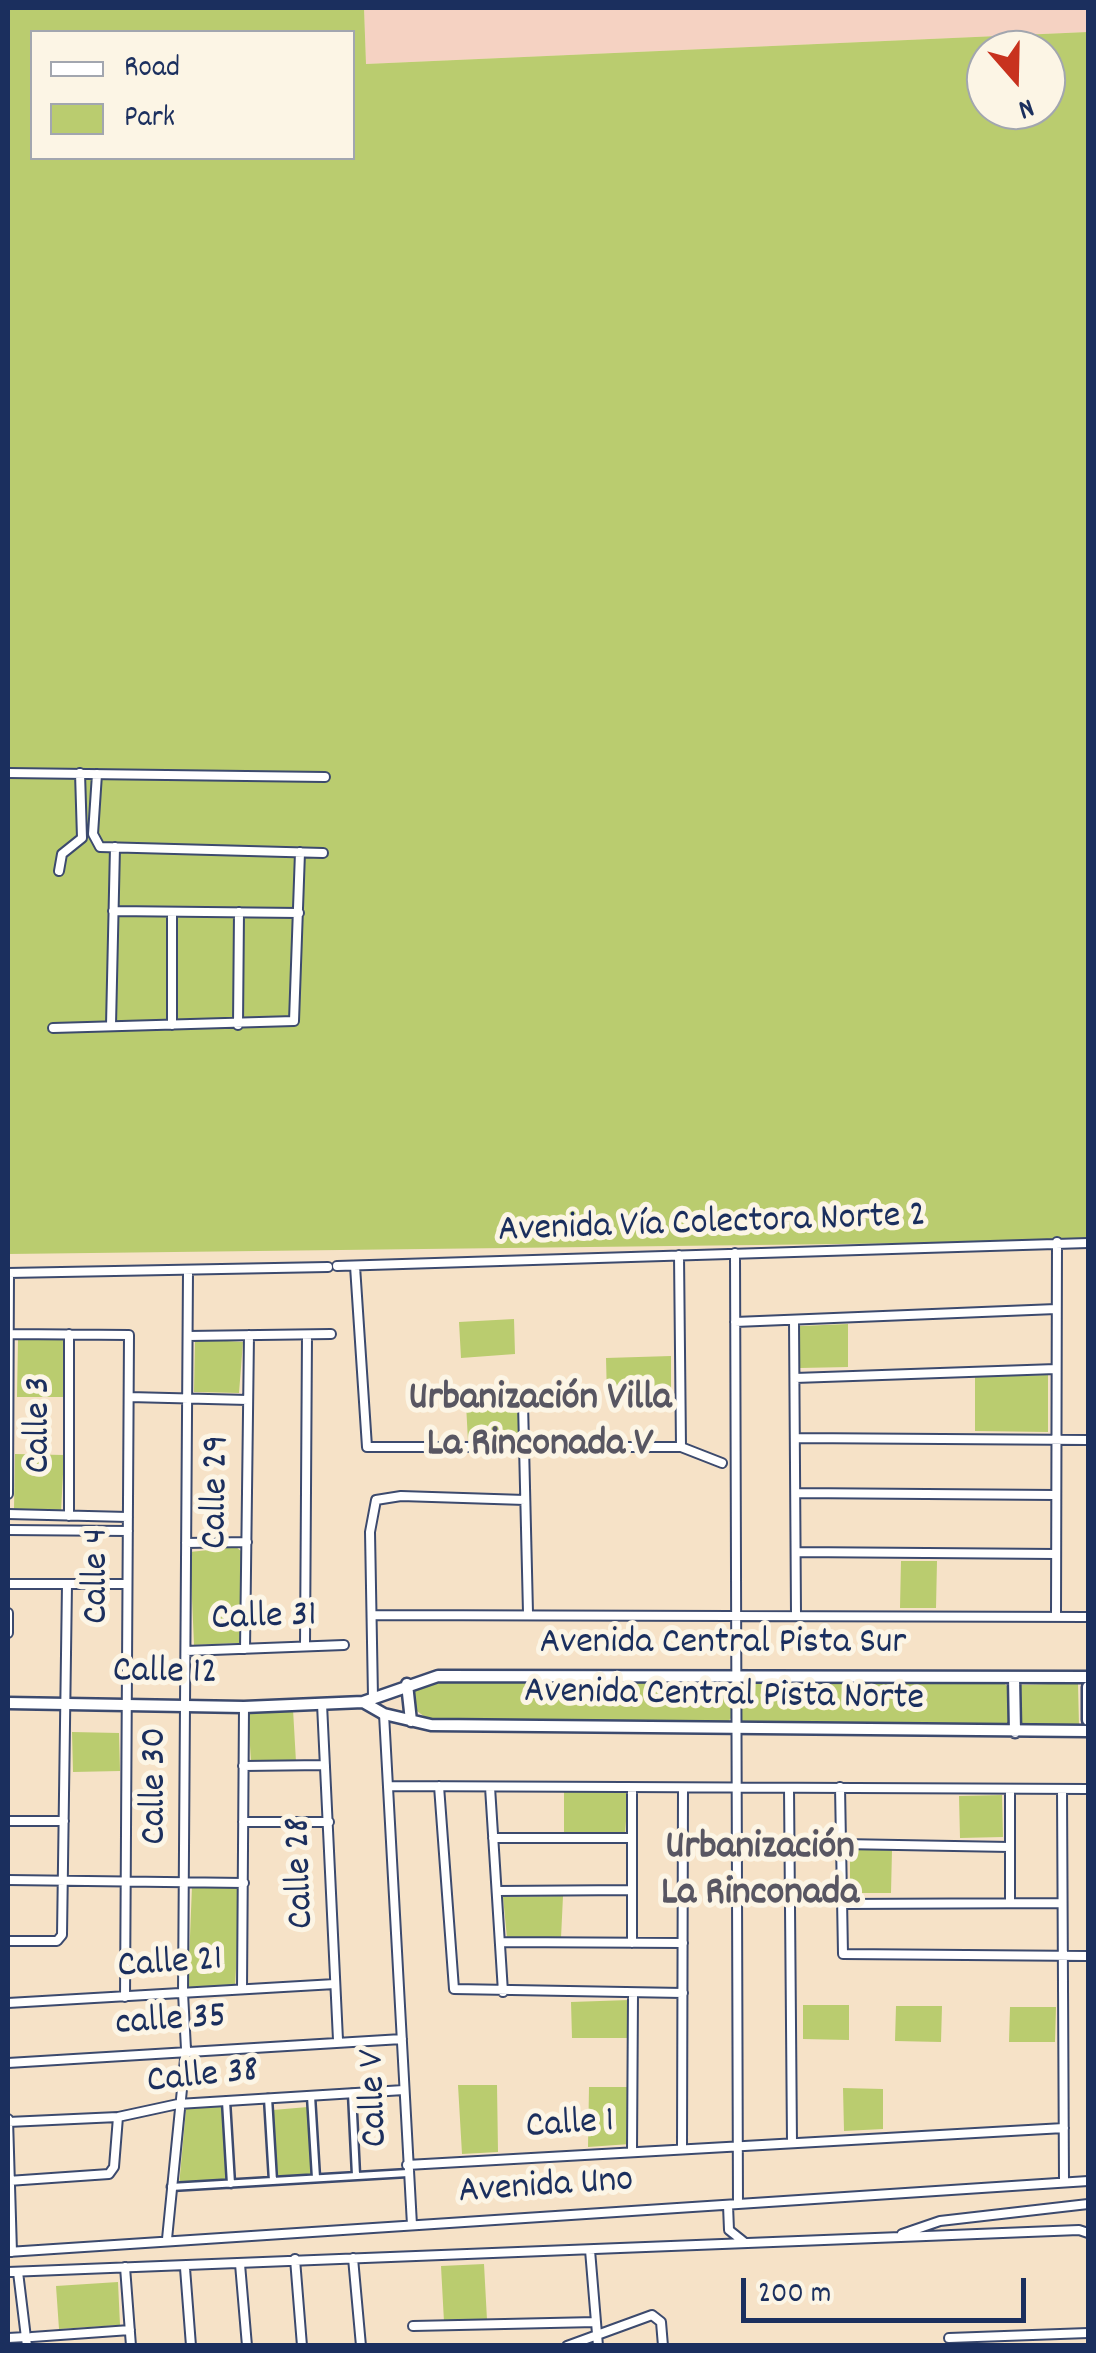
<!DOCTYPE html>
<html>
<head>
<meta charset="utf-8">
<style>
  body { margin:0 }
  #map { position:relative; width:1096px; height:2353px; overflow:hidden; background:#f6e2c7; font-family:Dekko,sans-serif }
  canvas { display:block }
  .frame { position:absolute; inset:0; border:10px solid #1b2f5e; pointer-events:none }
  .legend { position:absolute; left:30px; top:30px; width:325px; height:130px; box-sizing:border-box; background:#fcf5e5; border:2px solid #a2a6af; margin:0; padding:12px 18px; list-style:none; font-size:30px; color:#1b2f5e }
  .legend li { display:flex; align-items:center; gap:20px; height:50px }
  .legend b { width:50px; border:2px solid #a2a6af }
  .north { position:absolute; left:966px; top:30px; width:100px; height:100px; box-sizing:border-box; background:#fcf5e5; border:2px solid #a2a6af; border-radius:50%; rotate:160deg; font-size:28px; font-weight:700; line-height:40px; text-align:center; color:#1b2f5e }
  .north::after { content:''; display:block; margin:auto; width:35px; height:45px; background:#c8321e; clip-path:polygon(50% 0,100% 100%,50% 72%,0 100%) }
  .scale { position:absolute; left:741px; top:2278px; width:285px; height:45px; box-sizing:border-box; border:5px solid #1b2f5e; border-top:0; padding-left:12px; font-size:30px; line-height:35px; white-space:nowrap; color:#1b2f5e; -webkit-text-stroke:8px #fcf5e5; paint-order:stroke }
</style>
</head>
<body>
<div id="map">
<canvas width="1096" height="2353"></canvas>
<div class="frame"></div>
<ul class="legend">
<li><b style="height:12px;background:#fff"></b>Road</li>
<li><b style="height:28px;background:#bacc6f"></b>Park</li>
</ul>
<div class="north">N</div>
<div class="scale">200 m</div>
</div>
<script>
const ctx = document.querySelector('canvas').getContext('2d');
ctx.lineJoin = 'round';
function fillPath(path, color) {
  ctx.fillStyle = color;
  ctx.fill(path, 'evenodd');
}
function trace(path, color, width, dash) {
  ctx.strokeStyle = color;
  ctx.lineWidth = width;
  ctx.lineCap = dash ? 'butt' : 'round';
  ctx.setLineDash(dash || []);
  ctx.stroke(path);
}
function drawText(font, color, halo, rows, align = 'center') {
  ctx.font = font + ' Dekko,sans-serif';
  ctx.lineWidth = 10;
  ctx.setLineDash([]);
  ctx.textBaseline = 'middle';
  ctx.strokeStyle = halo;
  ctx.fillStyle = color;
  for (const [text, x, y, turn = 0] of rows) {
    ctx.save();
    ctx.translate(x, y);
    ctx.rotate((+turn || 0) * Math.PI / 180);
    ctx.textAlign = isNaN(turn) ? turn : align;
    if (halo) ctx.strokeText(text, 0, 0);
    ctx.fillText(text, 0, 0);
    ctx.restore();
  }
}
const built = new Path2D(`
  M364 8H1088V32L366 64Z`);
const green = new Path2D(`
  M8 8H364L366 64 1088 32V1241L8 1254ZM32 32H352V158H32ZM986 50H1046V110H986Z
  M514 1319 515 1354 461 1358 459 1322Z
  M848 1324V1367L800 1368V1326Z
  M18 1339H63L67 1344 63 1397H17Z
  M195 1339 243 1342 239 1393 194 1392Z
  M671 1356V1397H607L606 1358Z
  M1048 1375V1432L975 1431V1377Z
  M466 1404 518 1405V1442L468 1441Z
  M15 1454 64 1455 61 1512 14 1509Z
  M236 1547 241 1551V1638L239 1643 194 1645 190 1552Z
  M901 1561H937L936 1608H900Z
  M438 1678 728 1681 732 1717 726 1724 433 1723 409 1705 413 1688Z
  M747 1682 1004 1683 1010 1689V1721L1005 1726 746 1725 739 1719 741 1687Z
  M1078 1683 1079 1726 1020 1724V1685Z
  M253 1709H293L296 1762H251L248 1713Z
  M72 1732 119 1733 120 1771 73 1772Z
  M624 1791 628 1795 625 1834 564 1833V1792Z
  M1002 1795 1003 1837 960 1838 959 1796Z
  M850 1850H892L891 1893H850Z
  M192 1886H236L240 1892 235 1987H188Z
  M563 1896 561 1938H507L503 1897Z
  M629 2000V2038H572L571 2002Z
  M803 2005H849V2040L803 2039Z
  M896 2006H942L941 2042 895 2041Z
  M1010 2007H1056L1055 2042H1009Z
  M497 2085 498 2152 462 2154 458 2085Z
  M589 2087H631L630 2144 588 2147Z
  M843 2088 883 2089V2129L844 2131Z
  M225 2106 228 2181 179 2186 186 2109Z
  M308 2107 313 2175 276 2180 273 2110Z
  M484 2264 487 2320 444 2322 441 2266Z
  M118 2282 120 2325 59 2329 56 2286Z`);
const pedestrian = new Path2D(`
  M352 2093 356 2175
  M311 2096 316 2178
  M268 2098 273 2181
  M226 2101 231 2184
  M171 2187 408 2173`);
const minor = new Path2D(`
  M8 773 325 777
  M97 774 93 834 100 847 323 853
  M59 871 62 854 82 838 80 773
  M113 911 299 913
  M111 1025 115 847
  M172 1025V912
  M238 1025 239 912
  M53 1028 294 1021 300 852
  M735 1253 738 2204
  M679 1255 681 1447
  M337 1266 1088 1243
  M355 1266 367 1447H681L722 1463
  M8 1273 328 1267
  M794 1320 796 1614
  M735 1322 1056 1309
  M8 1334 129 1335 125 1997
  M188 1336 331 1334
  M795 1378 1056 1369
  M129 1397 248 1400
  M523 1403 528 1613
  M796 1438 1088 1440
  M796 1493 1056 1495
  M8 1494 9 1273
  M8 1514 128 1517
  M69 1516V1334
  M8 1530 128 1531
  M186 1543 247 1542
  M796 1552 1056 1554
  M8 1584H127
  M8 1613V1633
  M373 1615 1088 1617
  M1056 1616 1057 1242
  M305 1646 307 1335
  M245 1649 249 1335
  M186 1651 344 1645
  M373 1697 370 1532 376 1500 401 1496 525 1500
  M322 1704 338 2040
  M384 1714 412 2225
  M243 1766 325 1765
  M389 1786 1088 1789
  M439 1786 454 1989 683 1993
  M490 1787 503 1992
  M840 1787 843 1954 1088 1956
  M632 1788V1943
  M789 1788 792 2142
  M1010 1789V1903
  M1062 1789 1064 2182
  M8 1821H64
  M243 1822H329
  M493 1838H632
  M842 1844 1010 1847
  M8 1880 244 1883
  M497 1891 632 1890
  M841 1904 1062 1903
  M8 1941H57L62 1935 67 1584
  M500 1942 683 1943
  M242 1989 244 1707
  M8 2003 335 1984
  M8 2063 402 2039
  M8 2119 12 2252
  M8 2122 118 2117 178 2104 404 2090
  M682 2147 683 1788
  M632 2151 633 1994
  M407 2165 1064 2128
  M8 2181 109 2174 114 2167 118 2117
  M728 2205 729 2230 744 2242
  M902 2234 940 2221 1088 2204
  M167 2239 186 2049 183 1993 188 1272
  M590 2250 598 2346
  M8 2252 1088 2181
  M353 2258 361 2346
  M295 2259 302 2346
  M240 2264 247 2346
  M125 2267 131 2346
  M185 2268 191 2346
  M8 2272 1079 2230 1088 2233
  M18 2272 27 2346
  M413 2326 596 2322
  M32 2337 130 2330
  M8 2338 26 2337
  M949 2338 1088 2333
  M567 2346 652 2315 661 2322 663 2346`);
const tertiary = new Path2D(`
  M1014 1677 1015 1732
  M407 1684 411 1721
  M1088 1687V1720
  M363 1702 384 1714 431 1725 1088 1731
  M8 1703 244 1707 363 1702 438 1676 1088 1677`);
const streetNames = [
  ["Avenida Vía Colectora Norte 2",712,1226,-2],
  ["Calle 3",42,1425,-90],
  ["Calle 29",219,1492,-89],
  ["Calle 4",100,1576,-90],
  ["Calle 31",264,1620,-2],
  ["Avenida Central Pista Sur",723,1646],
  ["Calle 12",165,1675,1],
  ["Avenida Central Pista Norte",724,1698,1],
  ["Calle 30",158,1786,-90],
  ["Calle 28",303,1873,-92],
  ["Calle 21",170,1966,-4],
  ["calle 35",171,2023,-4],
  ["Calle 38",203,2079,-6],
  ["Calle V",377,2098,-92],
  ["Calle 1",570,2127,-4],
  ["Avenida Uno",546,2189,-4]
];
const neighbourhoodNames = [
  ["Urbanización Villa",540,1402],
  ["La Rinconada V",540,1448],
  ["Urbanización",760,1851],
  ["La Rinconada",760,1897]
];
fillPath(built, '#f5d2c2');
fillPath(green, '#bacc6f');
trace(pedestrian, '#3c4a6e', 11);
trace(minor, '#3c4a6e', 12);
trace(tertiary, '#3c4a6e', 15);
trace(pedestrian, '#fff', 6);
trace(minor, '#fff', 8);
trace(tertiary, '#fff', 10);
drawText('38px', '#1b2f5e', '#fcf5e5', streetNames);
drawText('bold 40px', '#585662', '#fcf5e5', neighbourhoodNames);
</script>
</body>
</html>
